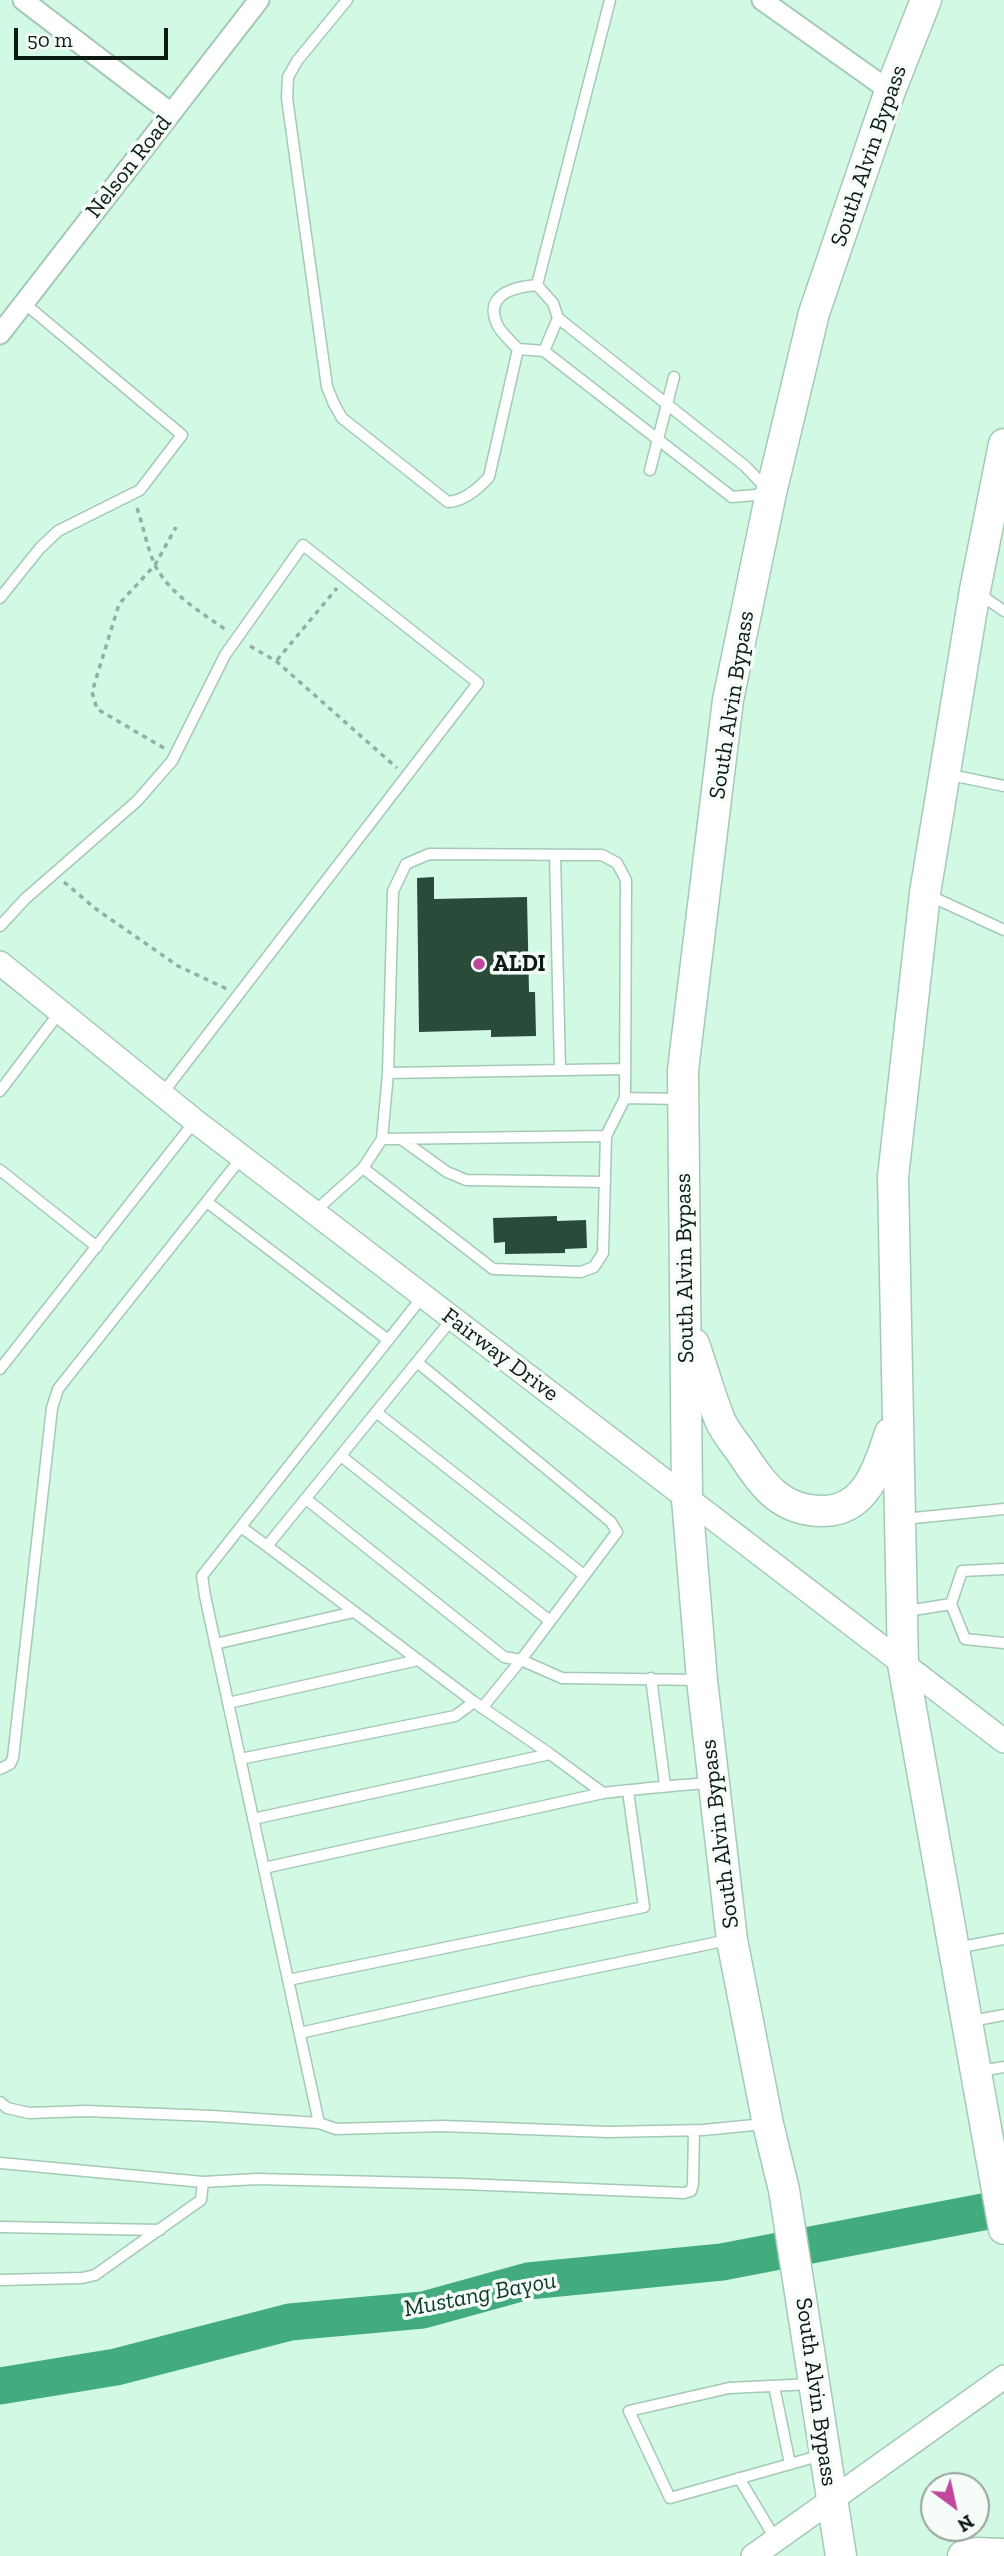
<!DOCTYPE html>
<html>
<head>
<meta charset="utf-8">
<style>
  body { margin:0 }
  #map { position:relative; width:1004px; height:2556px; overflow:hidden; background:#d2f9e4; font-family:"Zilla Slab",serif }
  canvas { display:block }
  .north { position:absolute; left:920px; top:2472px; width:70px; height:70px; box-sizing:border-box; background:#f6fdf9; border:2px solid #98a29d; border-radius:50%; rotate:147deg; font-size:19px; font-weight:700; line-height:28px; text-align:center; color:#0c1a13 }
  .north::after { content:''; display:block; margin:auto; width:24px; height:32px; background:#c0479b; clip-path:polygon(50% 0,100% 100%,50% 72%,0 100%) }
  .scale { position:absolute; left:14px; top:28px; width:154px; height:32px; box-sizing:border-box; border:4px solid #0c1a13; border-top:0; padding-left:9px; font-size:21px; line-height:24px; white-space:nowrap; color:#0c1a13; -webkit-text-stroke:5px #f6fdf9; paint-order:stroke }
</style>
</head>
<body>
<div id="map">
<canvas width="1004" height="2556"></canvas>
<div class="north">N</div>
<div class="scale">50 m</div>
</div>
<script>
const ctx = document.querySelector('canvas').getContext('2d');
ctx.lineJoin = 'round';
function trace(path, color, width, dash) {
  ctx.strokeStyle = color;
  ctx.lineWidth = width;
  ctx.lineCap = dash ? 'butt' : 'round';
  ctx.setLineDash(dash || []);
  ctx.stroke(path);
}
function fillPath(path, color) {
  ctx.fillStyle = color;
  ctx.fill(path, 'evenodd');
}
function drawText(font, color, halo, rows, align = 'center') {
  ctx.font = font + ' "Zilla Slab",serif';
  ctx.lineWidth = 7;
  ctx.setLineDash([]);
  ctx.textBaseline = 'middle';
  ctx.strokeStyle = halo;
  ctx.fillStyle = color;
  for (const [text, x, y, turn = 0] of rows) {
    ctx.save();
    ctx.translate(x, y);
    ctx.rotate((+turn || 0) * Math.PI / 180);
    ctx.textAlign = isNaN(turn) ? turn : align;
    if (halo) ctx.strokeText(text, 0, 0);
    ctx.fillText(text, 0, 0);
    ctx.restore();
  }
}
const river = new Path2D(`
  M0 2386 116 2367 290 2322 423 2310 528 2281 722 2262 1004 2208`);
const building = new Path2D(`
  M434 877V899L527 897 529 992H535L536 1036 491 1037V1030L419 1032 417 878Z
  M557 1216V1221L586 1220 587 1248 565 1249V1253L505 1254V1242L494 1243 493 1218Z`);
const path = new Path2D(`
  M137 508C143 525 148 552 156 567 171 595 201 612 226 630
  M250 646 276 661 397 768
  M277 660 337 588
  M164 748 97 709 92 692 119 604 155 565 176 527
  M64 882 96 909 178 966 227 989`);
const service = new Path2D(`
  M347 0 297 61 288 77 287 98 327 387 334 404 342 418 448 502C464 501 478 489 489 477L518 349
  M537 285 610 0
  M537 285 553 303 558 318 544 351 518 349C512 343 504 335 499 328 481 295 513 287 537 285Z
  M558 318 745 466 766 488
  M544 351 732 497 766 494
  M650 470 674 377
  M978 593 1004 611
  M0 598 40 548 58 531 140 490 182 435 24 303
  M946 774 1004 786
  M555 855 560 1070
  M928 895 1004 930
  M0 926 25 899 137 801 172 761 225 655 303 545 478 683 162 1094
  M388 1073 625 1069
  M0 1091 59 1013
  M382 1139 606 1136
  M401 1139 447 1172 466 1180 605 1182
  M363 1168 382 1139 388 1073 393 891 406 864 429 854 602 855 617 863 626 880 625 1098
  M0 1170 97 1247
  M207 1202 388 1340
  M314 1212 363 1168 493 1269 581 1272 594 1267 603 1253 606 1136 625 1098 679 1099
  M452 1319 267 1546 474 1702 550 1754 603 1793C639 1789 675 1785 711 1783
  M0 1369 195 1121
  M376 1412 584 1575
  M341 1456 550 1621
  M306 1499 504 1657 521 1660 617 1532 611 1522 417 1362
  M904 1519 1004 1509
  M241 1527 267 1546
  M951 1604 965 1639 1004 1643
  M907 1611 951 1604 962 1571 1004 1569
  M215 1644 354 1612
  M651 1678 665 1785
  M228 1703 418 1660
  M482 1708 521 1660 562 1678 700 1680
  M240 1759 455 1716 474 1702
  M0 1769 10 1764 13 1758 52 1408 58 1389 242 1157
  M253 1819 550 1754
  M264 1868 603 1793
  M956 1948 1004 1939
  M288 1980 644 1907 628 1791
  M971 2021 1004 2015
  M300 2033 531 1981 728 1940
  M980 2071 1004 2067
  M0 2102 7 2108 29 2113 86 2111 212 2116 319 2123 336 2129 443 2126 608 2132 703 2130 764 2124
  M319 2123 205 1596 202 1576 423 1296
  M0 2163 203 2182 257 2179 463 2184 684 2193 691 2191 693 2184 694 2130
  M0 2227 160 2230
  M0 2280 82 2278 95 2275 201 2200 203 2182
  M811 2384 729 2388 629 2411 670 2498 822 2455
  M774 2386 790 2464
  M739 2478 776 2540`);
const minor = new Path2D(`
  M23 0 171 113
  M762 0 890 91
  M0 334 259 0`);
const tertiary = new Path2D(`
  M0 963 195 1121 1004 1741
  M753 2556 1004 2377`);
const primary = new Path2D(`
  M1004 444 975 590 925 893 893 1177 903 1664 1004 2229
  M694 1344C703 1369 710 1396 720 1420 725 1432 734 1442 741 1452 763 1485 780 1511 823 1511 866 1511 879 1467 890 1433
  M841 2556 784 2190 768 2124 732 1940 702 1680 687 1499 683 1070 728 700 771 493 814 313 890 91 926 0
  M963 2556 976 2553 1004 2554`);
const markers = [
  [479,964,7,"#c0479b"]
];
const streetNames = [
  ["South Alvin Bypass",869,156,-71],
  ["Nelson Road",129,167,-52],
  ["South Alvin Bypass",732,705,-81],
  ["South Alvin Bypass",685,1268,-91],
  ["Fairway Drive",500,1355,37],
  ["South Alvin Bypass",720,1834,-97],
  ["South Alvin Bypass",816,2392,82]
];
const poiNames = [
  ["ALDI",493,964]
];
const waterNames = [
  ["Mustang Bayou",480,2295,-11]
];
trace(river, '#42ac7e', 37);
fillPath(building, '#2a4a3a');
trace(service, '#a4c9b5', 13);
trace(minor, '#a4c9b5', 23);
trace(tertiary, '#a4c9b5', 26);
trace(primary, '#a4c9b5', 33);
trace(path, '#91b0a0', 3.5, [5, 5]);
trace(service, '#fff', 10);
trace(minor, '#fff', 19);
trace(tertiary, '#fff', 23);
trace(primary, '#fff', 30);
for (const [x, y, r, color] of markers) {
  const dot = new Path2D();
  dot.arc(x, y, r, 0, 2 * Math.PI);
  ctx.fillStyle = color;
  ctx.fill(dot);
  trace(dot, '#f6fdf9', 2.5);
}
drawText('23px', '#0c1a13', '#f6fdf9', streetNames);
drawText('bold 23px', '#0c1a13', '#f6fdf9', poiNames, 'left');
drawText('italic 24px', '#0c3a27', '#f6fdf9', waterNames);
</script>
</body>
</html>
